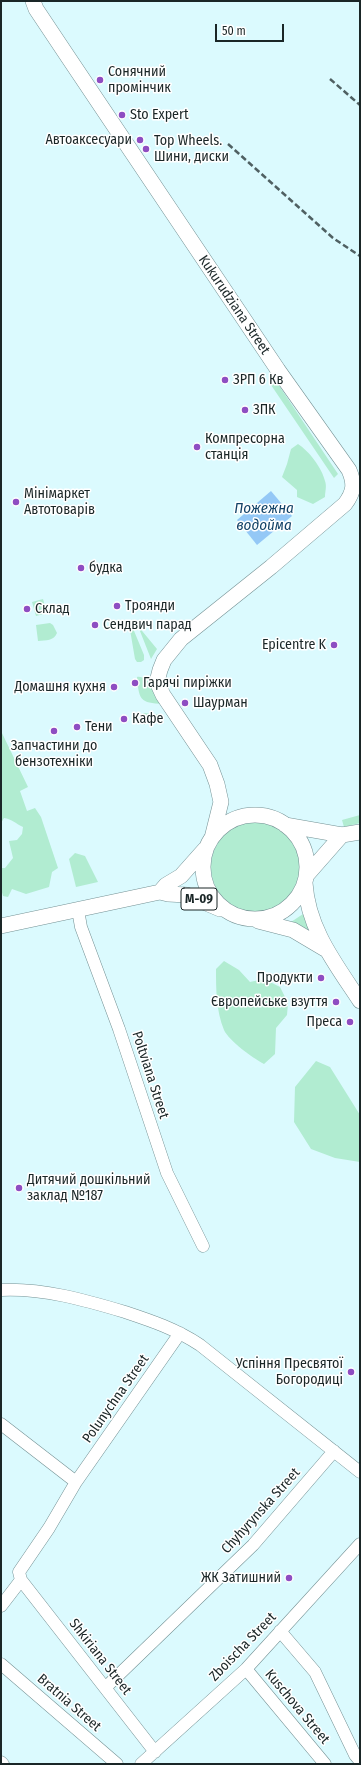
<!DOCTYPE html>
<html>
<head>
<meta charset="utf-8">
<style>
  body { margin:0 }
  #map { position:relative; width:361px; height:1765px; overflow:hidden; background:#dbfafe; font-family:"Fira Sans Condensed",sans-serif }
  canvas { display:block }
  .frame { position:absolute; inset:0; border:2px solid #1a2627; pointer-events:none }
  .scale { position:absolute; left:215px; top:24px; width:69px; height:18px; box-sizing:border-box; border:2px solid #1a2627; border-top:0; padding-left:5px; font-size:12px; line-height:14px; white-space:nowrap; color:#1a2627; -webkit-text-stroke:3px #fff; paint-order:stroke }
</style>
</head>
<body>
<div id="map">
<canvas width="361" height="1765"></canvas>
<div class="frame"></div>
<div class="scale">50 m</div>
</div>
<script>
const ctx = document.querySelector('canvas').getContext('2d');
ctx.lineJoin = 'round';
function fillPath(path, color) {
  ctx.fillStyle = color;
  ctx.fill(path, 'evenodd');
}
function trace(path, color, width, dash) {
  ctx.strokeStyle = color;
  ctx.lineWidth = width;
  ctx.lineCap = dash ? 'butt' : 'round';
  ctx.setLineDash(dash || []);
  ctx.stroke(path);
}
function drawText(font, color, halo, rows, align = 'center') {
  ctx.font = font + ' "Fira Sans Condensed",sans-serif';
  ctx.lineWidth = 3;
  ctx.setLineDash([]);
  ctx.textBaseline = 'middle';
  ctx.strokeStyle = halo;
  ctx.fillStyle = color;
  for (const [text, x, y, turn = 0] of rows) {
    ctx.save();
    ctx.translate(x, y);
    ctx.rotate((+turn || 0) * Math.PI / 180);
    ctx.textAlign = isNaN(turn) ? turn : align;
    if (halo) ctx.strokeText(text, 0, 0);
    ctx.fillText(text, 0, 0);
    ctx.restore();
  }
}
const green = new Path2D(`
  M276 381 338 474 334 478 271 385Z
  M298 444C309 451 322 468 325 481 327 486 325 492 325 497L313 504 297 497V490L282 477 287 464 291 449Z
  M43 599 47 613 36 616 32 602Z
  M50 623 53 625 57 633C54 641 46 640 38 641L36 625Z
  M129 624 132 626 144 655V660L141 662H137L135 659Z
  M138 626 157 649 151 659Z
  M137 677C148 675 158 695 163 704 140 703 139 700 137 677Z
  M144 713 163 715 144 725 141 715Z
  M1 731 28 787 20 791 27 811 35 808 41 817 58 868 52 872 49 887 26 894 12 889 8 897 3 896 1 889V868H5L13 858 9 841 17 840 22 834 23 827C16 824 12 819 4 818L1 823Z
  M360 815V823L344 827 342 820Z
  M211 867a45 45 0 1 1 90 0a45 45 0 1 1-90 0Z
  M75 853 85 856 98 882 76 887 69 859Z
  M303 914 313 935 288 924Z
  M224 961 239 970 250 982 264 979 280 987 288 1003 287 1015 276 1028 275 1054 264 1064C253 1058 229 1041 224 1030 216 1011 216 989 216 969Z
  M316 1061 330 1067 360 1115V1162L335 1158 311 1149 294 1122 295 1087Z`);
const water = new Path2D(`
  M271 491 292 516 257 545 237 520Z`);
const minor = new Path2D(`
  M78 910 81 927 119 1029 167 1173 203 1246
  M1 1290C43 1288 85 1300 125 1312 152 1321 176 1329 200 1345L360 1472
  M1 1424 76 1482
  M1 1606 21 1580
  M280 1631 315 1672 355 1755 360 1761
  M1 1664 117 1764
  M246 1669 325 1764
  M105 1688 253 1545 334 1451
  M155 1752 21 1580 19 1572 49 1528 76 1482 180 1333
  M1 1762 3 1764
  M141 1764 246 1669 360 1544`);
const major = new Path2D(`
  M33 1 36 9 68 57 278 370 349 470C355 484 354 492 345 504L271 567 181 639 164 660 160 670 157 682 163 695 210 765 217 784 221 802 212 838
  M203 867a52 52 0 1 1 104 0a52 52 0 1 1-104 0Z
  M285 825 342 835 360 832
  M306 876 342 835
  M305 883C308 929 335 963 360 1001
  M160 892 166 885 181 876 205 849
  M258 921 293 930 325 949
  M1 926 160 892 168 894 187 895 220 909`);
const rail = new Path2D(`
  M330 79 360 105
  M228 144 333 238 360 256`);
const markers = [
  [100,80,4,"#8e4dc2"],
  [122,115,4,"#8e4dc2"],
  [140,140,4,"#8e4dc2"],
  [146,149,4,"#8e4dc2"],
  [225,380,4,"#8e4dc2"],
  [245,410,4,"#8e4dc2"],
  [197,447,4,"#8e4dc2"],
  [16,502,4,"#8e4dc2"],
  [81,568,4,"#8e4dc2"],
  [117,606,4,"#8e4dc2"],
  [27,609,4,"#8e4dc2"],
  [95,625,4,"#8e4dc2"],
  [334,645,4,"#8e4dc2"],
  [135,683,4,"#8e4dc2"],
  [114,687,4,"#8e4dc2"],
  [185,703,4,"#8e4dc2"],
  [124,719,4,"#8e4dc2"],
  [77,727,4,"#8e4dc2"],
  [54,731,4,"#8e4dc2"],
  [321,978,4,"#8e4dc2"],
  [336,1002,4,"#8e4dc2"],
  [350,1022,4,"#8e4dc2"],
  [19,1188,4,"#8e4dc2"],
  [351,1372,4,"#8e4dc2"],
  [289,1578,4,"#8e4dc2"]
];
const shields = [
  [199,899,36]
];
const shieldNames = [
  ["М-09",199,899]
];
const poiNames = [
  ["Сонячний",108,72],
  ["промінчик",108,88],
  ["Sto Expert",130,115],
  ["Автоаксесуари",132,140,"right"],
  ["Top Wheels.",154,141],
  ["Шини, диски",154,157],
  ["ЗРП 6 Кв",233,380],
  ["ЗПК",253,410],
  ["Компресорна",205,439],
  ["станція",205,455],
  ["Мінімаркет",24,494],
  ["Автотоварів",24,510],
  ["будка",89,568],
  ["Троянди",125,606],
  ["Склад",35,609],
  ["Сендвич парад",103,625],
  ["Epicentre K",326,645,"right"],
  ["Гарячі пиріжки",143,683],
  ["Домашня кухня",106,687,"right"],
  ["Шаурман",193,703],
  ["Кафе",132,719],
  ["Тени",85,727],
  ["Запчастини до",54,746,"center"],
  ["бензотехніки",54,762,"center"],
  ["Продукти",313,978,"right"],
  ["Європейське взуття",328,1002,"right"],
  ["Преса",342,1022,"right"],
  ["Дитячий дошкільний",27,1180],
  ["заклад №187",27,1196],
  ["Успіння Пресвятої",343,1364,"right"],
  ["Богородиці",343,1380,"right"],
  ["ЖК Затишний",281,1578,"right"]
];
const streetNames = [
  ["Kukurudziana Street",234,305,56],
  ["Poltviana Street",150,1075,72],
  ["Polunychna Street",116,1399,-55],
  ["Chyhyrynska Street",261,1511,-48],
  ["Zboischa Street",243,1647,-46],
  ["Shkiriana Street",100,1657,52],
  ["Bratnia Street",69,1703,41],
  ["Kuschova Street",297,1707,50]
];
const waterNames = [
  ["Пожежна",264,509],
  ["водойма",264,526]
];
fillPath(green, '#b1ecd1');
fillPath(water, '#94c8f6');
trace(minor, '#749194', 13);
trace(major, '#749194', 16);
trace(minor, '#fff', 12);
trace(major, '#fff', 15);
trace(rail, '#4f6062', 2.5, [6, 3]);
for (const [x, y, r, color] of markers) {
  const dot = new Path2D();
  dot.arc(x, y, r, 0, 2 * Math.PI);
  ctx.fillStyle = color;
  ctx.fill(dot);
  trace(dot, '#fff', 1.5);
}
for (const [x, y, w] of shields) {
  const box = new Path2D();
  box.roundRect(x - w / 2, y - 11, w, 22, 3);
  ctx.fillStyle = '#fff';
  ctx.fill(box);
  trace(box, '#1a2627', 1);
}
drawText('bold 13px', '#1a2627', null, shieldNames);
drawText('14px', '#1a2627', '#fff', poiNames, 'left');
drawText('14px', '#1a2627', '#fff', streetNames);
drawText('italic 15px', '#124267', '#fff', waterNames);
</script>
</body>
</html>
